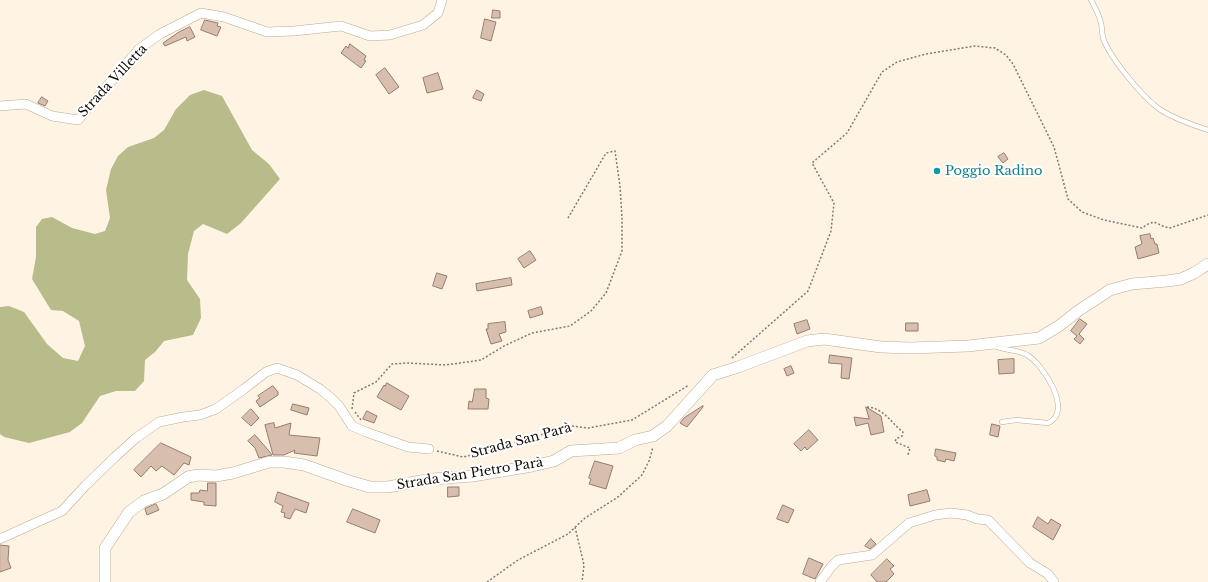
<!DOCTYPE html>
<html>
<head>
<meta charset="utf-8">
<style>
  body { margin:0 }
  canvas { display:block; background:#fff3e4 }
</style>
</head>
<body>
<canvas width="1208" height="582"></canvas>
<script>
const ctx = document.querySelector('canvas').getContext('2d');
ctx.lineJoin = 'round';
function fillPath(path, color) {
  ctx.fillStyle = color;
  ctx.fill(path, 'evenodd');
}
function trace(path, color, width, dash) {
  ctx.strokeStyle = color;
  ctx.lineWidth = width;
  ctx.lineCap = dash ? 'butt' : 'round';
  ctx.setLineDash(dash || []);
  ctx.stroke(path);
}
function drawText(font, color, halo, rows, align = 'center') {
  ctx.font = font + ' "Libre Baskerville",serif';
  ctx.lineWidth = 4;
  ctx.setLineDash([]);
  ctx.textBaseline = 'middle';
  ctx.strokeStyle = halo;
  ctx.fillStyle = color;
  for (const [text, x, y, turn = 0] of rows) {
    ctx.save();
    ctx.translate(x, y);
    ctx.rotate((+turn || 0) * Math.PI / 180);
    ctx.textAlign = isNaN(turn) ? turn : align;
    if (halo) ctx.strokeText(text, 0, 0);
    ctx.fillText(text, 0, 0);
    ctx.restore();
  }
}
const forest = new Path2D(`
  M204 90 222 96 252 150 269 164 280 179 241 223 227 234 203 224 194 231 188 254 187 280 200 299 201 318 193 335 164 341 155 352 145 360 144 381 135 391H116L100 396 82 423 70 432 29 443 4 437 0 434V307L9 306 24 312 47 344 63 358 78 361 85 346 79 321 63 311 51 310 32 279 36 257V227L42 219 52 217 72 228 95 234 105 231 110 218 106 190 111 169 118 156 128 147 154 138 164 130 176 109 190 95Z`);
const building = new Path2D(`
  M493 10 500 11V18H492Z
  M485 19 496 22 491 41 481 38Z
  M205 20 218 23 217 26 221 27 217 36 201 30Z
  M190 27 195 37 187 41 186 37 165 46 163 43 179 32Z
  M350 44 366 56 364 60 366 61 361 68 341 53 346 46 348 48Z
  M385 68 399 87 389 94 376 75Z
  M438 73 443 89 427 93 423 78Z
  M477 90 484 94 481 101 473 98Z
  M42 97 48 101 45 106 38 103Z
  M1004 153 1008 159 1003 163 998 157Z
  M1150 234 1151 239 1153 238 1155 244H1157L1159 253 1138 259 1135 247 1142 244 1140 236Z
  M530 251 536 260 524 268 518 259Z
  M437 273 447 276 442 289 433 286Z
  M511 278 512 285 477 291 476 284Z
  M541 307 543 314 530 318 528 311Z
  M1080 319 1087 324 1079 334 1084 339 1080 344 1074 339 1077 336 1071 331Z
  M807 320 810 329 797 334 794 324Z
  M505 322 506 332 499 334 502 341 491 344 486 329H488V324Z
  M906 323H918V331H906Z
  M830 355 852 358 849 379 841 378 842 364 829 363Z
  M1014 359V373L999 374 998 360Z
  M791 366 794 373 787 376 784 369Z
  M387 383 409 396 401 410 377 397 384 385 385 386Z
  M273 386 278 392V395L260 407 256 401 260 398 258 396Z
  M475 389H486V398L489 399 488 409H468L469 401 472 402Z
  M293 404 309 408 307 415 291 410Z
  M703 406V407L687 427 680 423 684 418Z
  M866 407 881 416 884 432 871 435 868 423 856 426 854 417 869 419Z
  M251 409 259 418 251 426 242 418Z
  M367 411 377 416 374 423 363 419Z
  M274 423 275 428 291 423 289 435 320 438 317 456 294 453 295 450 284 455H273L265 425Z
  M992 424 1000 426 998 437 990 435Z
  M809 430 818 440 807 450 805 447 801 451 794 444Z
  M255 435 269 451 272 455 259 458 255 448 248 441Z
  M161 443 191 457 189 465 184 463 174 475 162 466 156 471 151 466 141 477 134 470Z
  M936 449 956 453 954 461 946 459 945 462 937 460V457L935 456Z
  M595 461 613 466 606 489 589 484 591 479 589 478Z
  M208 483H216V506L204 505V502L191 500V493H199L200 490 207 491Z
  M448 487H459V496L448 497Z
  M927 490 930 501 910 506 908 495Z
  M278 492 309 503 306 513 295 509 290 519 284 517 285 513 281 512 283 506 275 502Z
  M156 504 159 510 147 515 145 509Z
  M783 505 794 510 788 523 777 519Z
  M353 509 380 520 375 533 347 522Z
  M1038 517 1048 524 1051 519 1061 525 1053 540 1033 527Z
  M871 539 876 544 870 549 865 546Z
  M0 545 9 546 8 560 11 568 0 572Z
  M809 558 823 564 815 579 803 574Z
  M887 559 894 566 890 569 894 574 886 582H877L871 575Z`);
const path = new Path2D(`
  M732 358 808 291 831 231 834 203 812 163 847 133 882 72 897 62 926 54 975 46 995 48 1006 55 1013 64 1054 147 1068 199 1082 212 1104 220 1142 228 1148 224 1154 222 1165 227 1170 228 1208 215
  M867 407C884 408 891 423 903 432L902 436 896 439 895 442 910 448 908 455
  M352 409 354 393 376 382 392 364 407 363 446 365 481 360 504 346 532 333 570 326 591 311 606 293 622 251V218L620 186 615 151 606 153 568 218
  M355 412 361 420
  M437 451 463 457 480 453 571 426 588 428 632 420 689 385
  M575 527 584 565 582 582
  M487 582 518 560 568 534 585 518 618 497 642 475 649 461 653 447`);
const service = new Path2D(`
  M1091 0C1095 7 1099 15 1101 23 1102 27 1102 33 1103 38 1110 58 1141 95 1158 108 1171 118 1193 125 1208 130
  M995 346C1005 351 1017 349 1027 355 1043 364 1074 412 1048 423L1016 420 1002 422`);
const minor = new Path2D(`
  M0 106 26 104 52 116 78 120 139 49 160 34 201 13 224 17 267 32 294 31 341 26 370 36 390 35 423 25 438 13 442 0
  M0 539 62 511 85 486 115 457 136 438 159 422 183 417 200 415 216 409 244 389 266 372 277 368 297 375 320 389 331 398 339 406 352 426 366 432 408 447 429 449
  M820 582 831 567 838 560 872 555 909 523 935 515 951 513 967 515 977 519 988 520 1030 563 1048 574 1054 582`);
const tertiary = new Path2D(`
  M105 582V548L129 512 144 501 163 494 188 477 198 475 216 476 233 473 269 462H284L304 465 349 481 370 487H388L432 479 473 476 532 466 554 461 571 451 619 448 635 440 653 436 667 426 713 375 738 367 807 341 824 339 881 347 910 348 968 346 1039 338 1059 326 1078 311 1110 290 1132 284 1167 281 1181 279 1194 273 1208 264`);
const markers = [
  [937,171,4,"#0f9aa8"]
];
const streetNames = [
  ["Strada Villetta",113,81,-47],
  ["Strada San Parà",521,441,-15],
  ["Strada San Pietro Parà",470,474,-9]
];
const cultureNames = [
  ["Poggio Radino",945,171]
];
fillPath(forest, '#b8bb8a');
fillPath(building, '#d8bead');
trace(building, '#957d6d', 1);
trace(service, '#bca993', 5.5);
trace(minor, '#bca993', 10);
trace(tertiary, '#bca993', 12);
trace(path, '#82796f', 1.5, [2, 2]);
trace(service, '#fff', 4.5);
trace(minor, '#fff', 9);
trace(tertiary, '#fff', 11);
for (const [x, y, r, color] of markers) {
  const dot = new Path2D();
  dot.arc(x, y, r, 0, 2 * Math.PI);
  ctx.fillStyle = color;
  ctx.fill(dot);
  trace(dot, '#fff', 1.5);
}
drawText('13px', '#110b04', '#fff', streetNames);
drawText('13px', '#0d838f', '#fff', cultureNames, 'left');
</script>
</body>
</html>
